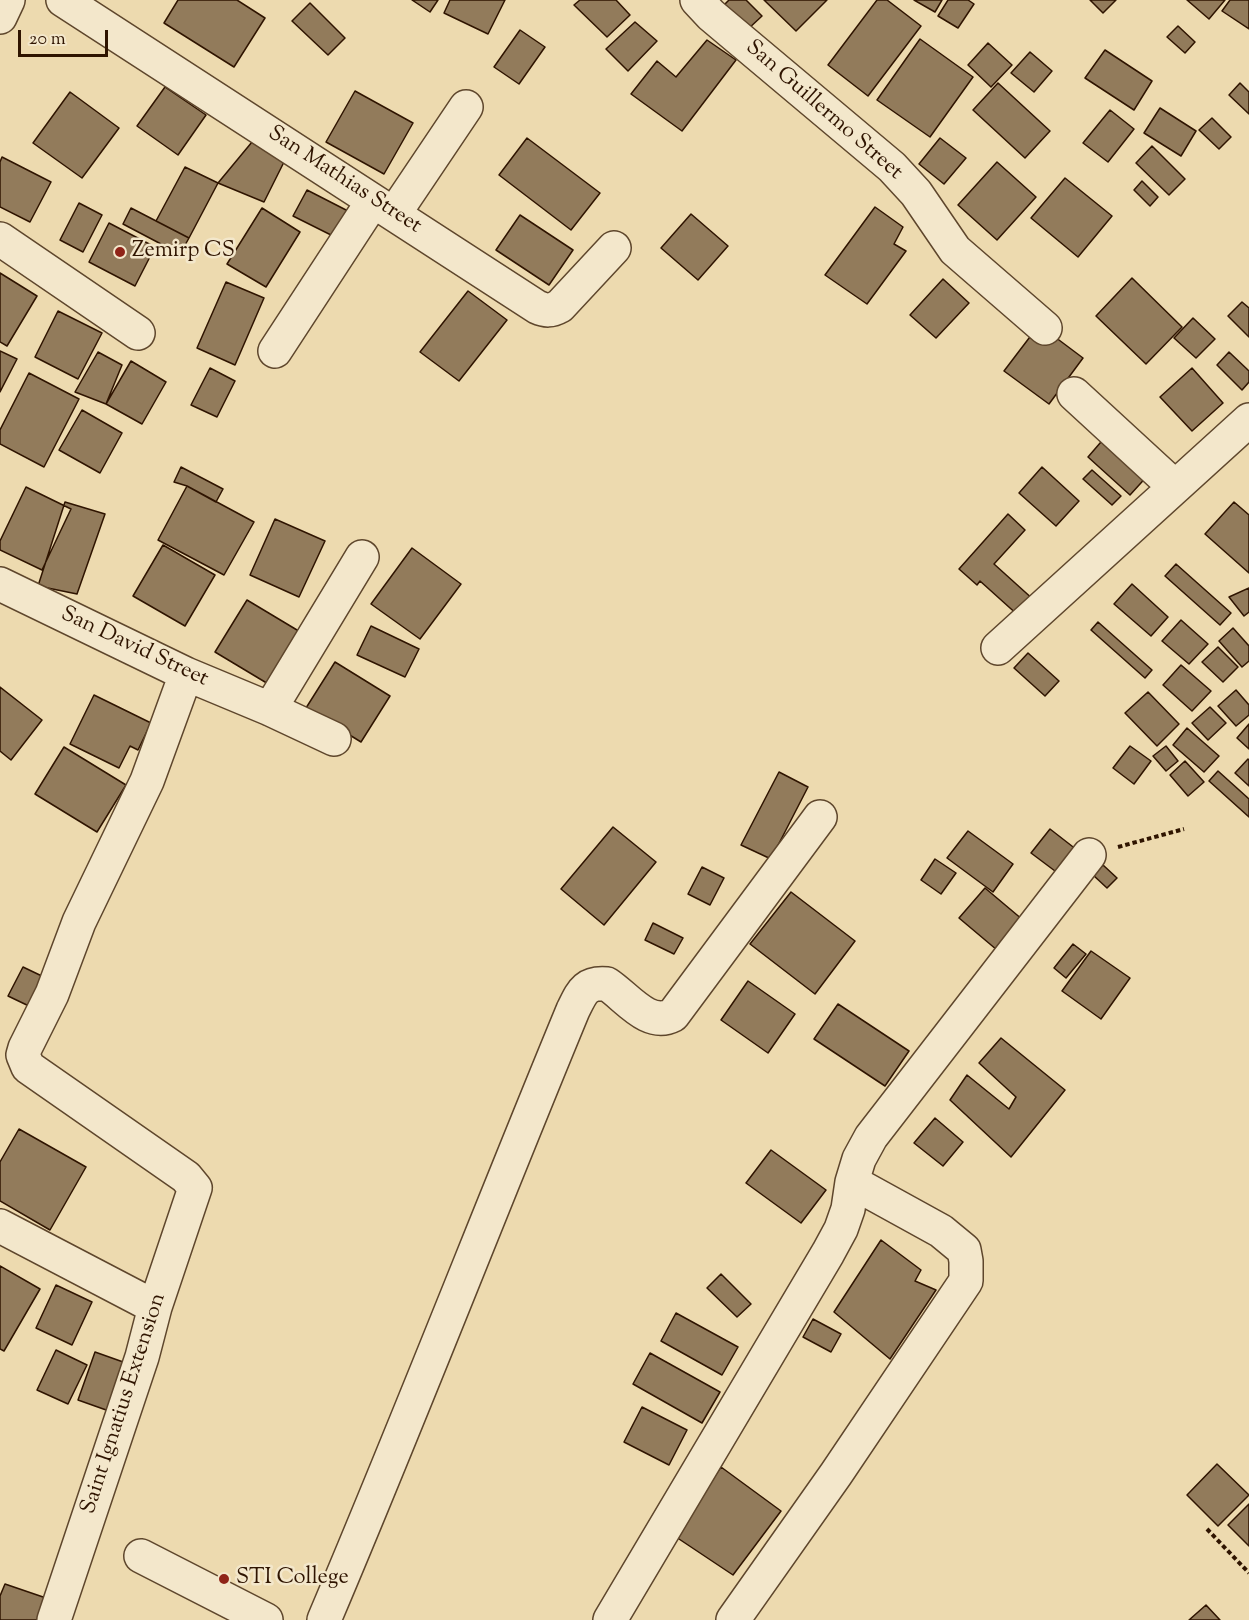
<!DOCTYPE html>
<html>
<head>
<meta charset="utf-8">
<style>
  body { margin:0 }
  #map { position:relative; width:1249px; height:1620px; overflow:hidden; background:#eddaaf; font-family:"Sorts Mill Goudy",serif }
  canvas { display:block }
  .scale { position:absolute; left:18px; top:30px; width:90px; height:27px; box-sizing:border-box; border:3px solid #2f1400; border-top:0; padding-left:8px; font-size:18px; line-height:21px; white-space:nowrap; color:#2f1400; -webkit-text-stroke:4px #f3e7cb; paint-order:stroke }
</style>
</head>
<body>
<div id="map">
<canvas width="1249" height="1620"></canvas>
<div class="scale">20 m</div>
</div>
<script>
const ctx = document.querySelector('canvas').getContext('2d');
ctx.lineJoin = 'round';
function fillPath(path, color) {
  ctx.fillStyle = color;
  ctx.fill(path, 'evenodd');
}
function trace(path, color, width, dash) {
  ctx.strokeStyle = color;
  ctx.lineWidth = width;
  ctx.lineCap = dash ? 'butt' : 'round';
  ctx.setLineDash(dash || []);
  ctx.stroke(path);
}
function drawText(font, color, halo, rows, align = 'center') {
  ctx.font = font + ' "Sorts Mill Goudy",serif';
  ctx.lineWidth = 5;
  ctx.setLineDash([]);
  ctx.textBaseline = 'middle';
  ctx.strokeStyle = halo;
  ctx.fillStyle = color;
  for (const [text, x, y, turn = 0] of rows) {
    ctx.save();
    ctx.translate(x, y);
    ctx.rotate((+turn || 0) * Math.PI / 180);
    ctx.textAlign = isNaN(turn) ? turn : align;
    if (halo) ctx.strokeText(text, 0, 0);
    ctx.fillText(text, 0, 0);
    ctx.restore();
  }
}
const building = new Path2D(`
  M178 0H237L265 18 234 67 164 23Z
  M412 0H438L430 12Z
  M450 0H505L488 34 444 13Z
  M580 0H616L630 15 607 37 574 5Z
  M729 0H746L762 16 747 30 723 6Z
  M764 0H827L796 31Z
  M877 0H887L921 26 868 96 828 65Z
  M914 0H942L935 12Z
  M948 0H968L974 4 958 28 938 16Z
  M1090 0H1116L1103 13Z
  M1187 0H1225L1209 19Z
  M1230 0H1249V29L1222 11Z
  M310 3 345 38 328 55 292 21Z
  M635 22 657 41 628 71 606 49Z
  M1178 26 1195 42 1185 53 1167 37Z
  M520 30 545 47 519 84 494 67Z
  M920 39 973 77 930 137 877 100Z
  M707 40 736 60 682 131 631 94 657 61 676 77Z
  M988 43 1012 65 991 87 968 65Z
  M1105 50 1152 81 1134 110 1085 78Z
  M1030 52 1052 71 1034 92 1011 73Z
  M998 83 1050 131 1025 158 973 110Z
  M1240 83 1249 92V114L1229 95Z
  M165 87 206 115 178 155 137 126Z
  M355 91 413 123 384 174 326 142Z
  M70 92 119 128 82 178 33 143Z
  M1160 108 1196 131 1181 156 1144 133Z
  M1110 110 1134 129 1108 162 1083 143Z
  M1212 118 1231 137 1219 149 1199 130Z
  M527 138 600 193 571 230 499 175Z
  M940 138 966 158 944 184 919 164Z
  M252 142 285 160 264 202 218 183Z
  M1152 146 1185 179 1169 195 1136 163Z
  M2 157 51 182 30 222 0 207V162Z
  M997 162 1036 197 997 240 958 205Z
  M185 167 218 183 189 238 156 221Z
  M1065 178 1112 216 1078 257 1031 218Z
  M1142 181 1158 197 1150 206 1134 190Z
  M307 190 348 211 335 237 293 216Z
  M79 203 102 215 83 252 60 240Z
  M875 207 903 227 894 244 906 251 867 304 825 275Z
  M131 208 189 238 180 254 123 224Z
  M262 208 300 232 266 287 227 264Z
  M691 214 728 246 698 280 661 248Z
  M520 215 573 250 549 285 496 250Z
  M109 223 155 247 135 286 89 262Z
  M0 273 37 296 7 346 0 342Z
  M1132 278 1182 327 1146 364 1096 316Z
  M943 279 969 303 936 338 910 315Z
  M226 282 264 298 235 365 197 348Z
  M468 291 507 320 459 381 420 352Z
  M1242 302 1249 308V337L1228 316Z
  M58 311 102 333 78 379 35 357Z
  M1193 318 1215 339 1196 358 1174 338Z
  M1039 325 1083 358 1049 404 1004 371Z
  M0 351 17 359 0 392Z
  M98 352 122 365 106 404 75 392Z
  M1229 352 1249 371V382L1242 390 1217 365Z
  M131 361 166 382 142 424 106 404Z
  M210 368 235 381 217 417 191 405Z
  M1192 368 1223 403 1192 431 1160 397Z
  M29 373 79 399 44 467 0 444V430Z
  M82 410 122 433 100 473 59 450Z
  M1107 435 1150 473 1130 495 1088 457Z
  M181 467 223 489 216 502 187 486 174 482Z
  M1042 467 1079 501 1056 526 1019 493Z
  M1092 470 1121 496 1112 505 1083 479Z
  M187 486 254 522 224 575 158 540Z
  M26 487 71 509 42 570 0 550V541Z
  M65 502 105 514 77 594 38 586Z
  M1234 502 1249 515V573L1205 534Z
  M1008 514 1025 530 994 564 1035 601 1020 617 980 581 977 585 959 569Z
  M275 519 325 541 299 597 250 575Z
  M163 545 215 575 185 626 133 596Z
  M412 548 461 584 420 639 371 604Z
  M1176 564 1231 613 1220 625 1165 576Z
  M1132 584 1168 617 1151 636 1114 604Z
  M1249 588V612L1244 616 1229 597Z
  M247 600 302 633 270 685 215 652Z
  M1181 620 1208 644 1189 664 1162 641Z
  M1098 622 1152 670 1145 678 1091 630Z
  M371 626 419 649 405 677 357 655Z
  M1233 628 1249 646V661L1242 667 1219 641Z
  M1218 647 1238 667 1223 682 1202 662Z
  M1028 653 1059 681 1045 696 1014 668Z
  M335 662 390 696 361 742 306 708Z
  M1181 665 1211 691 1192 711 1163 685Z
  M0 687 42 720 11 760 0 751Z
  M1236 690 1249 705V715L1236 726 1218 706Z
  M1148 692 1179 724 1157 746 1125 713Z
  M94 695 151 723 138 750 130 746 119 768 70 744Z
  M1210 707 1226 723 1208 740 1192 723Z
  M1249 724V749L1237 738Z
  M1187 728 1219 756 1204 772 1173 745Z
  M1130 746 1151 761 1134 784 1113 768Z
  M1166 746 1178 761 1166 771 1153 756Z
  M64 747 126 785 97 832 35 794Z
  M1248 759 1249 760V786L1235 773Z
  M1185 761 1204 782 1188 796 1170 775Z
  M1218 771 1249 799V817L1209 781Z
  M779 772 808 787 771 859 741 845Z
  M613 827 656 862 604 925 561 889Z
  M1050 829 1077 850 1059 874 1031 853Z
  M968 831 1013 864 993 892 947 858Z
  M935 859 956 873 941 894 921 880Z
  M1103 865 1117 878 1107 888 1093 875Z
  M702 867 724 878 710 905 688 894Z
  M985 888 1023 920 997 950 959 918Z
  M791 892 855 941 815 994 750 944Z
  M653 923 683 938 674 954 645 940Z
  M1073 944 1086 954 1066 978 1054 968Z
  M1091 951 1130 978 1101 1019 1062 991Z
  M23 967 46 978 31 1007 8 996Z
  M748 981 795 1014 768 1053 721 1020Z
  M838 1004 909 1051 885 1086 814 1039Z
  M1001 1038 1065 1090 1011 1157 950 1100 967 1075 1009 1109 1016 1097 979 1063Z
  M935 1118 963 1142 943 1166 914 1143Z
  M19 1129 86 1167 50 1230 0 1201V1162Z
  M771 1150 826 1190 801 1223 746 1183Z
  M881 1240 921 1270 915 1281 936 1290 890 1359 834 1312Z
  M0 1266 40 1289 4 1351 0 1349Z
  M721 1274 751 1304 737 1317 707 1288Z
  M56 1285 92 1302 72 1345 36 1328Z
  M676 1313 738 1347 722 1375 661 1341Z
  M813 1319 841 1334 831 1352 803 1337Z
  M56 1350 87 1365 68 1404 37 1390Z
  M95 1352 126 1363 109 1411 78 1400Z
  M650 1353 720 1392 702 1423 633 1384Z
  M642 1407 687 1430 669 1465 624 1442Z
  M1217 1464 1249 1495 1218 1526 1187 1495Z
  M721 1467 781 1511 733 1575 673 1535Z
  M1249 1504V1546L1228 1525Z
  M5 1584 46 1598 38 1620H0V1596Z
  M1206 1605 1220 1620H1189Z`);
const path = new Path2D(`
  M1118 847 1184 829
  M1207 1529 1249 1573`);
const minor = new Path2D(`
  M63 0 537 307C546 311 551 311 560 306L614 248
  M697 0 711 15 892 167 916 193 955 250 1045 328
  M0 17 8 0
  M394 214 466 107
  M0 239 138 333
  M275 351 373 201
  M1074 394 1174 486
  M0 584 186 674 270 709 334 739
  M998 648 1249 420
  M270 709 362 557
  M0 1226 155 1307
  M141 1556 266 1620
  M54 1620 142 1357 155 1307 195 1188 186 1177 28 1067 23 1055 25 1048 52 994 79 922 147 781 186 674
  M324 1620C410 1418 489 1213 573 1010 582 992 585 982 607 984 627 997 648 1028 673 1015L820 817
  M610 1620 828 1253 841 1229 848 1209 852 1182 859 1159 871 1137 1089 855
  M733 1620 836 1474 966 1281V1261L964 1250 941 1231 852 1182`);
const markers = [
  [120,252,6,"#8f2418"],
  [224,1579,6,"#8f2418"]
];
const streetNames = [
  ["San Guillermo Street",823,111,41],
  ["San Mathias Street",344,181,33],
  ["San David Street",134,648,25],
  ["Saint Ignatius Extension",125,1404,-72]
];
const poiNames = [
  ["Zemirp CS",132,252],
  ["STI College",236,1579]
];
fillPath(building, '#927b5b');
trace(building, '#2f1400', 1.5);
trace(minor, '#5e462c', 36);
trace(path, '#2f1400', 4, [4.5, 3]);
trace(minor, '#f3e7cb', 33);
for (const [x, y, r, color] of markers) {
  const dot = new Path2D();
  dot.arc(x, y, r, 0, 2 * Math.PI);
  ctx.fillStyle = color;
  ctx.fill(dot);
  trace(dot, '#f3e7cb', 2);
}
drawText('22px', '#2f1400', '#f3e7cb', streetNames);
drawText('22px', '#2f1400', '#f3e7cb', poiNames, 'left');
</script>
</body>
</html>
